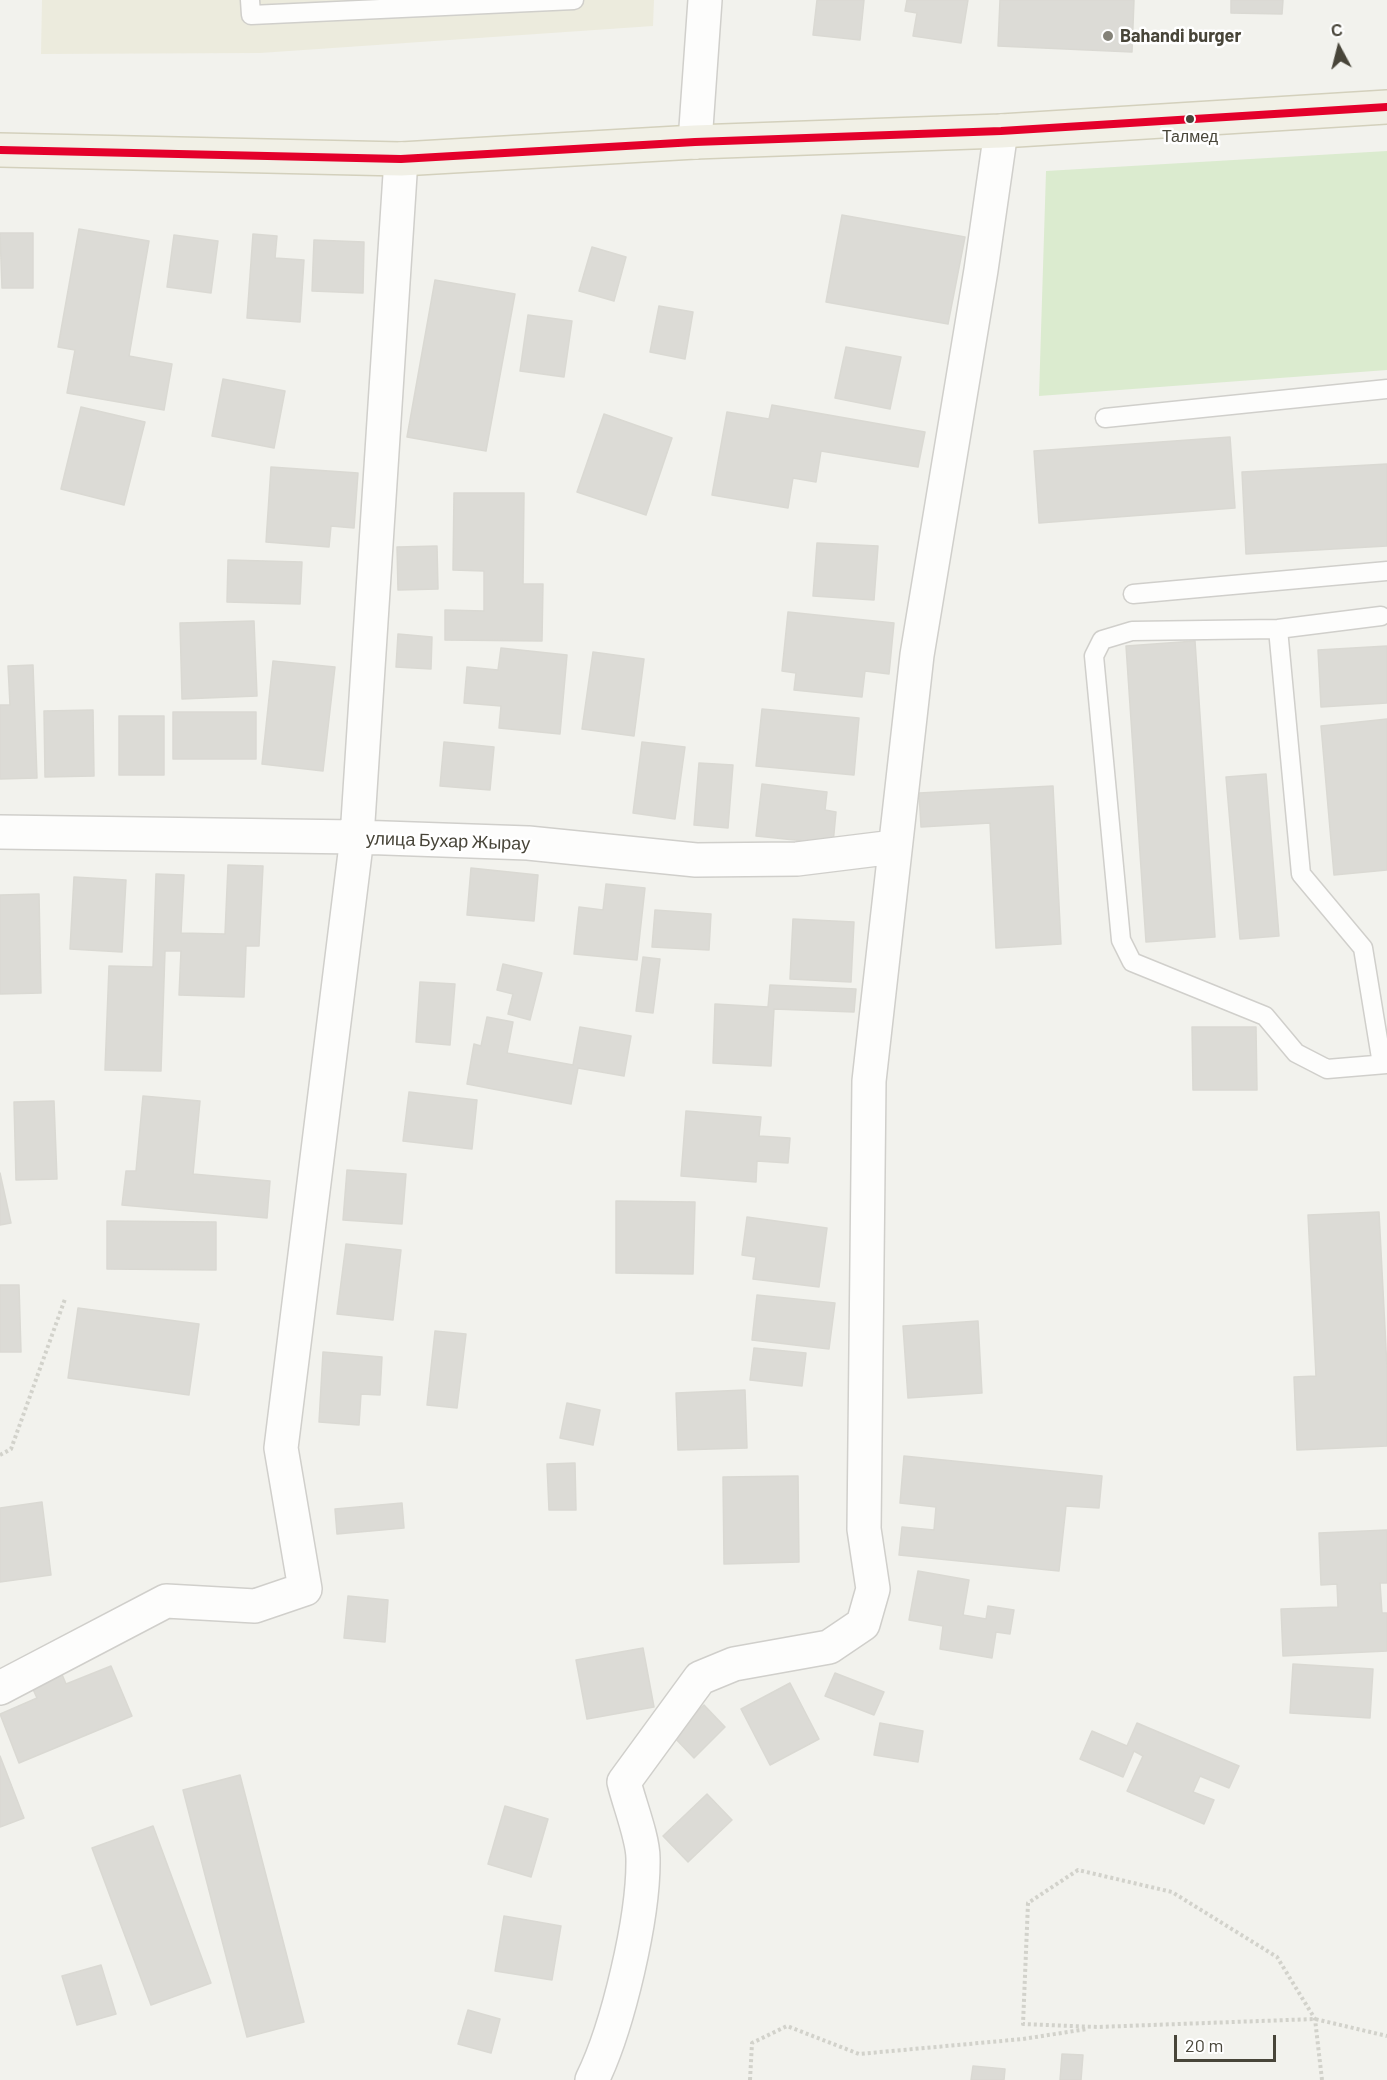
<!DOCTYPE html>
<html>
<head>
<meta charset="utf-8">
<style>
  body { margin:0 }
  #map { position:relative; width:1387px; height:2080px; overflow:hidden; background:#f2f2ed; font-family:Barlow,sans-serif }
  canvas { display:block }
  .north { position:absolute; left:1309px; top:18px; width:60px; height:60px; -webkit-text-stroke:4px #fff; paint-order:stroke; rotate:353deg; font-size:16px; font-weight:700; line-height:24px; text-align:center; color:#484539 }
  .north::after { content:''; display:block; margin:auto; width:21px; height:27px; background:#484539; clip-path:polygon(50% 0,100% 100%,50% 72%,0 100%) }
  .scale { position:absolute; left:1174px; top:2035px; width:102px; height:27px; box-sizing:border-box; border:3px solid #484539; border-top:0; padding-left:8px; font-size:18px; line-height:21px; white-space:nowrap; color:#484539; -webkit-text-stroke:4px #fff; paint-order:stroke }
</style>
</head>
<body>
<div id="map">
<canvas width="1387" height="2080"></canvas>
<div class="north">С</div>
<div class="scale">20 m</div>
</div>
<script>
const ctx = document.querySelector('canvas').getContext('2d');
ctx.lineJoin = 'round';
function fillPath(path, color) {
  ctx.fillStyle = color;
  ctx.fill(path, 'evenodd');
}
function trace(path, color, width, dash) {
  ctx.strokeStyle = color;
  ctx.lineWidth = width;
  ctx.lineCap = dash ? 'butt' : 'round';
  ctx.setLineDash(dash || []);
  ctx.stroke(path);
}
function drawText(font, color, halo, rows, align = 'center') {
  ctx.font = font + ' Barlow,sans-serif';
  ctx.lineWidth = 5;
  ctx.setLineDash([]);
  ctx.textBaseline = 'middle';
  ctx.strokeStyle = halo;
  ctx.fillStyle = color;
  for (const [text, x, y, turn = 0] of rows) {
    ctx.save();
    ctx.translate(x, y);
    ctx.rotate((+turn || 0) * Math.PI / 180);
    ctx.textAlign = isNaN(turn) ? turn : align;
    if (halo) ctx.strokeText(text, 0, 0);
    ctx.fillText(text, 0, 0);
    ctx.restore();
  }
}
const education = new Path2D(`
  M42 0H654L653 26 260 53 41 54Z`);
const green = new Path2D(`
  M1387 151V370L1039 396 1046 171Z`);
const building = new Path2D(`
  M817 0H864L860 40 813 35Z
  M907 0H968L961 43 913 36 917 13 905 11Z
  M1000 0H1134L1132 52 998 46Z
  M1231 0H1283L1282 14 1231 13Z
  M842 215 965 237 948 324 826 302Z
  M79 229 149 241 129 356 172 364 164 410 67 393 75 350 58 347Z
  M0 233H33V288H2Z
  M253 234 277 236 275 258 304 260 300 322 247 318Z
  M174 235 218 241 211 293 167 287Z
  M314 240 364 242 363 293 312 291Z
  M592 247 626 257 614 301 579 291Z
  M435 280 515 294 486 451 407 437Z
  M659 306 693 312 685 359 650 352Z
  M528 315 572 321 564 377 520 371Z
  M846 347 901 357 890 409 835 398Z
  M223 379 285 391 274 448 212 436Z
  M772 405 925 432 918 467 821 451 816 482 793 478 788 508 712 495 727 412 769 419Z
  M81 407 145 422 124 505 61 489Z
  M604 414 672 438 646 515 577 492Z
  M1230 437 1235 508 1039 523 1034 451Z
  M1387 464V546L1246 554 1242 472Z
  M271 467 358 473 354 528 331 526 329 547 266 542Z
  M454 493H524L523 584H543L542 641 445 640V610L484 611V571L453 570Z
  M817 543 878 546 874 600 813 596Z
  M437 546 438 589 398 590 397 547Z
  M228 560 302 562 300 604 227 602Z
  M788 612 894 623 889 674 865 671 862 697 794 690 796 673 782 671Z
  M254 621 257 696 182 699 180 623Z
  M398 634 432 637 431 669 396 667Z
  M1195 641 1215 937 1146 942 1126 646Z
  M1387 646V703L1321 707 1318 650Z
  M501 648 567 655 560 734 499 728 501 706 464 703 467 667 498 670Z
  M593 652 644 659 634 736 582 729Z
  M273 661 335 667 323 771 262 764Z
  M33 665 37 778 0 779V705H10L8 666Z
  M762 709 859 718 854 775 756 766Z
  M93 710 94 776 45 777 44 711Z
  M173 712H256V759H173Z
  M119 716H164V775H119Z
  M1387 719V870L1334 875 1321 726Z
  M444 742 494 747 490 790 440 786Z
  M642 742 685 747 675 819 633 813Z
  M699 763 733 765 728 828 694 825Z
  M1266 774 1279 936 1240 939 1226 777Z
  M762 784 827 792 825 810 836 812 833 844 756 836Z
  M1053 786 1061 944 996 948 990 823 921 827 919 793Z
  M228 865 263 866 259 946H246L244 997 179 995 181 951H165L161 1071 105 1070 109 966 153 967 156 874 184 875 181 933 225 934Z
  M471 868 538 875 534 921 467 915Z
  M74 877 126 880 122 952 70 949Z
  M606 884 645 888 637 960 574 954 579 907 603 910Z
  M39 894 41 993 0 994V895Z
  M655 910 711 914 709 950 652 947Z
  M793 919 854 922 851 982 790 979Z
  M643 957 660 959 653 1013 636 1011Z
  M503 964 542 973 530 1020 508 1014 513 994 497 990Z
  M420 982 455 984 450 1045 416 1042Z
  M770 985 856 989 854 1012 774 1009 771 1066 713 1063 715 1004 768 1007Z
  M487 1017 513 1022 507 1053 573 1065 580 1027 631 1036 624 1076 578 1068 571 1104 467 1084 474 1044 481 1046Z
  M1192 1027H1256L1257 1090H1193Z
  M409 1092 477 1100 472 1149 403 1141Z
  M143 1096 200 1101 193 1174 270 1181 267 1218 122 1205 126 1171H136Z
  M54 1101 57 1179 16 1180 14 1102Z
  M686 1111 761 1117 759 1136 790 1138 788 1163 757 1161 756 1182 681 1176Z
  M347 1170 406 1174 402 1224 343 1220Z
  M0 1173 11 1223 0 1225Z
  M616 1201 695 1202 693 1274 616 1273Z
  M1379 1212 1387 1368V1446L1297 1450 1294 1377 1316 1376 1308 1215Z
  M747 1217 827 1228 819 1287 753 1279 756 1257 742 1255Z
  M107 1221 216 1222V1270L107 1269Z
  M346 1244 401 1250 393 1320 337 1314Z
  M0 1285H19L21 1352H0Z
  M757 1295 835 1303 829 1349 752 1340Z
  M78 1308 199 1324 189 1395 68 1378Z
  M978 1321 982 1393 908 1398 903 1326Z
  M435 1331 466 1334 457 1408 427 1405Z
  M754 1348 806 1353 802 1386 750 1380Z
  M323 1352 382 1357 380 1395 361 1394 359 1425 319 1422Z
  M745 1390 747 1448 678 1450 676 1393Z
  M567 1403 600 1410 593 1445 560 1438Z
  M904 1456 1102 1476 1099 1508 1066 1506 1059 1571 899 1555 902 1527 934 1530 936 1507 900 1503Z
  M575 1463 576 1510H549L547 1464Z
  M798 1476 799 1562 724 1564 723 1477Z
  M42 1502 51 1575 0 1582V1508Z
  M402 1503 404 1528 337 1534 335 1509Z
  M1387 1530V1583H1380L1382 1613H1387V1651L1283 1656 1281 1609 1338 1607 1337 1584 1321 1585 1319 1533Z
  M918 1571 969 1580 963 1615 986 1619 988 1606 1014 1610 1010 1634 996 1632 992 1658 940 1649 943 1626 909 1620Z
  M348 1596 388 1600 385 1642 344 1638Z
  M643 1648 654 1707 587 1719 576 1660Z
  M1293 1664 1373 1669 1370 1718 1290 1713Z
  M111 1666 132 1716 19 1763 0 1714 37 1698 31 1685 61 1672 66 1684Z
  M835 1673 884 1692 874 1715 825 1696Z
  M790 1683 819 1739 770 1765 741 1709Z
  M704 1705 725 1727 694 1758 672 1735Z
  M880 1723 923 1731 918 1762 874 1755Z
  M1137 1723 1239 1766 1229 1788 1200 1776 1193 1792 1214 1800 1204 1824 1127 1791 1143 1756 1134 1751 1123 1777 1080 1759 1092 1731 1127 1746Z
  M0 1756 24 1818 0 1827Z
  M240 1775 304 2022 247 2037 183 1790Z
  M707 1794 732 1820 688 1862 663 1836Z
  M505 1806 548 1819 531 1877 488 1864Z
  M153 1826 211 1983 151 2005 92 1848Z
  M504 1916 561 1926 552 1980 495 1971Z
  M101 1965 116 2014 77 2025 62 1976Z
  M468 2010 500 2019 491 2053 458 2044Z
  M1062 2054 1083 2055 1081 2080H1060Z
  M973 2066 1005 2069 1004 2080H971Z`);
const path = new Path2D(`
  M0 1455 11 1449 65 1299
  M750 2080 752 2043 787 2026 859 2054 1023 2039 1087 2029
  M1322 2080 1315 2019 1277 1957 1172 1892 1078 1870 1028 1903 1023 2024 1097 2027 1315 2019 1387 2036`);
const service = new Path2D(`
  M250 0 251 15 574 0
  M1105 418 1387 389
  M1133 594 1387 571
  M1381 616 1278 629 1132 631 1102 640 1094 656 1121 940 1132 962 1265 1016 1296 1053 1327 1069 1387 1064
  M1278 629 1301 874 1363 948 1382 1064`);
const minor = new Path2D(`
  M0 832 357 837 528 843 696 860 797 859 894 847
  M0 1688 166 1601 255 1606 305 1589 281 1448 357 837 401 159
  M592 2080C618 2027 644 1917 643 1858 643 1838 629 1803 624 1782L700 1678 734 1664 829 1647 863 1624 873 1589 864 1529 869 1081 917 655 981 270 1001 131`);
const tertiary = new Path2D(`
  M695 142 705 0`);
const primary = new Path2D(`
  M0 150 401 159 695 142 1001 131 1387 107`);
const bus1 = new Path2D(`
  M0 150 401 159 695 142 1001 131 1387 107`);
const markers = [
  [1108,36,6,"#848278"],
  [1190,119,5,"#484539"]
];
const busNames = [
  ["Талмед",1190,137]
];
const poiNames = [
  ["Bahandi burger",1120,36]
];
const streetNames = [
  ["улица Бухар Жырау",448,841,2]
];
fillPath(education, '#ecebdd');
fillPath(green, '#dbebcf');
fillPath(building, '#dcdbd6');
trace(building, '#dad9d3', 1.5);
trace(service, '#d0cfcb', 21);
trace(minor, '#d0cfcb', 36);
trace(tertiary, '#d0cfcb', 36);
trace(primary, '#d3d0bc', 36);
trace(path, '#d2d2cb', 4, [3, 3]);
trace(service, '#fdfdfc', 18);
trace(minor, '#fdfdfc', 33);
trace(tertiary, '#fdfdfc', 33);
trace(primary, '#f1f0e6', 33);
trace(bus1, '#e4002b', 8);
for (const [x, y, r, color] of markers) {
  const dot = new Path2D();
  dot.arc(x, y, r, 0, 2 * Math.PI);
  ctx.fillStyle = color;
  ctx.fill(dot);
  trace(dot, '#fff', 2);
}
drawText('16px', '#484539', '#fff', busNames);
drawText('bold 18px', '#484539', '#fff', poiNames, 'left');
drawText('18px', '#484539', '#fff', streetNames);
</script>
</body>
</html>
